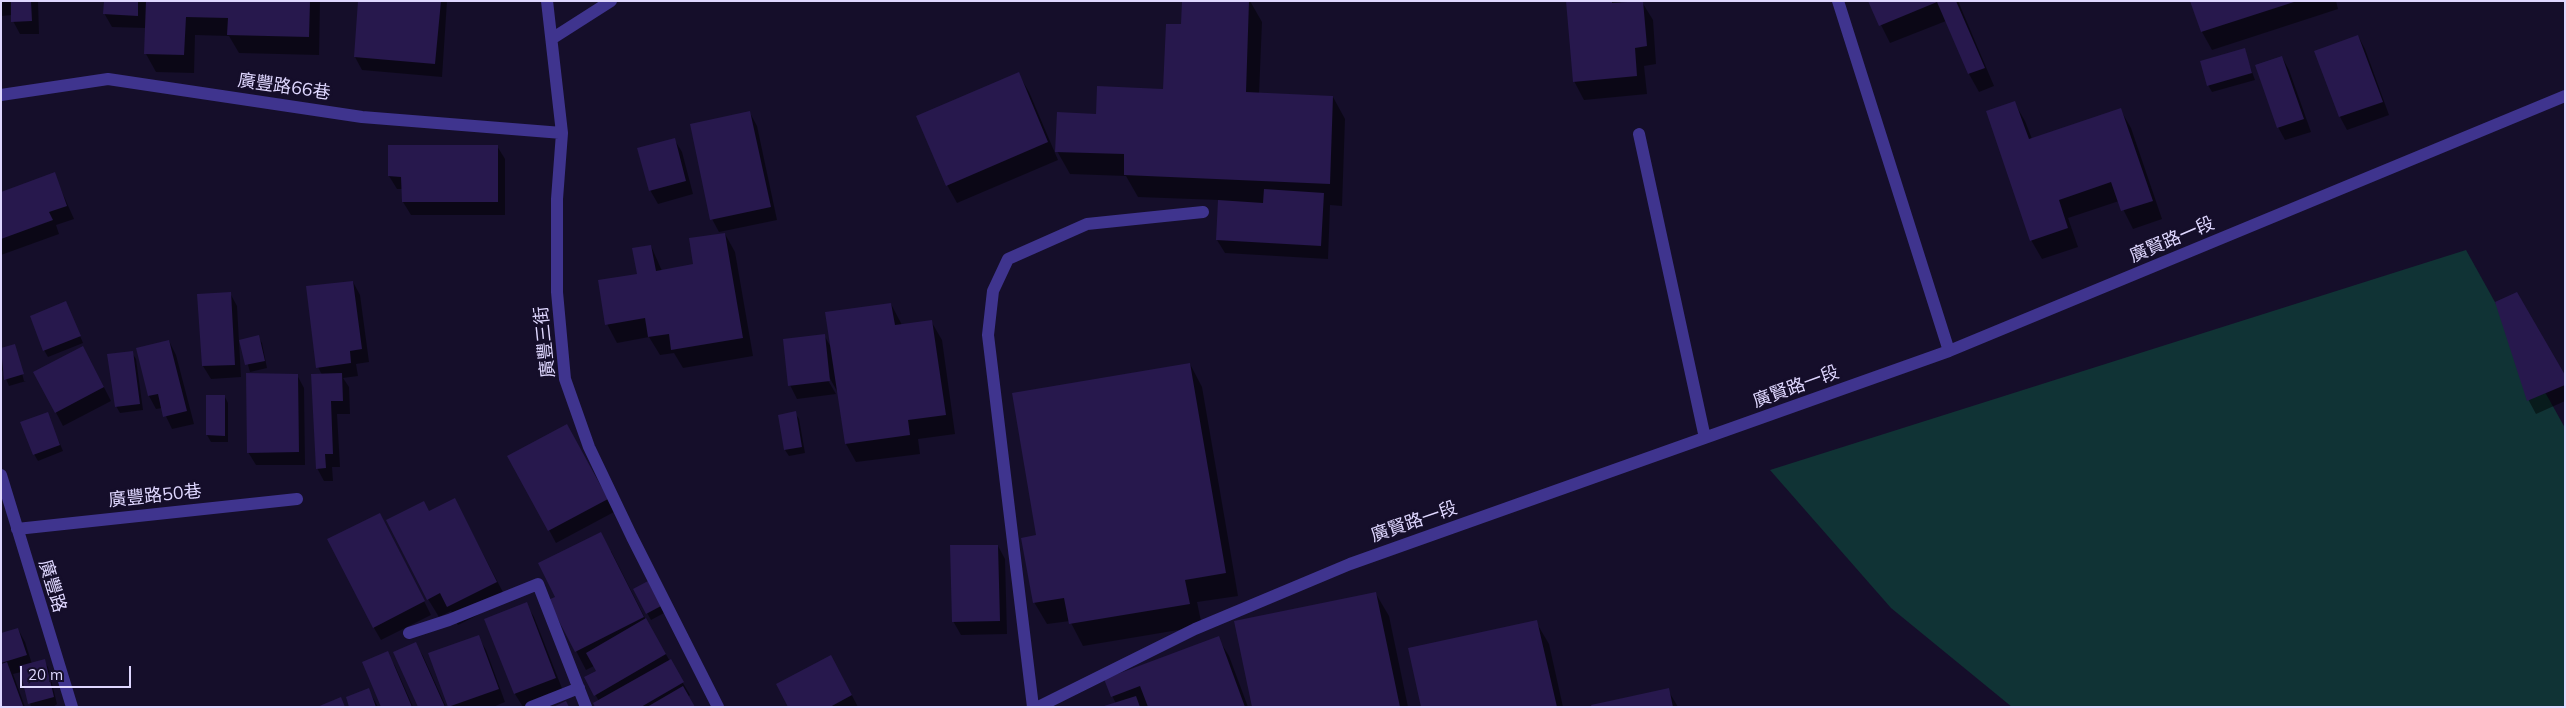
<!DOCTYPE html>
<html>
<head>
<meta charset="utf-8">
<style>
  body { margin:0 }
  #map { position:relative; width:2566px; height:708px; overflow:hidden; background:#150e2a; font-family:Mulish,sans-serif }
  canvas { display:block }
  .frame { position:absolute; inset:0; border:2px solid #dfd7ff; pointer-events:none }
  .scale { position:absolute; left:20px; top:666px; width:111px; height:22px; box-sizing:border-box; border:2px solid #dfd7ff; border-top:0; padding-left:6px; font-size:15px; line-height:18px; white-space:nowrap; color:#dfd7ff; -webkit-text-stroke:4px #150e2a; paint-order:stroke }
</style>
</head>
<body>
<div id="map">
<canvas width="2566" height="708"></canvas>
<div class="frame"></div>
<div class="scale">20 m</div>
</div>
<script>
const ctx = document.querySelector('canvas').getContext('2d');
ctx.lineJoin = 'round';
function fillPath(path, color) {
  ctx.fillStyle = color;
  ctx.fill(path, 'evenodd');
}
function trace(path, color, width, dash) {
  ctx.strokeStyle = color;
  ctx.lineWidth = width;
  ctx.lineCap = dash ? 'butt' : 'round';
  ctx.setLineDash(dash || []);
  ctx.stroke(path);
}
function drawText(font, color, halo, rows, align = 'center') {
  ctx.font = font + ' Mulish,"Noto Sans TC",sans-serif';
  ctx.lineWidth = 5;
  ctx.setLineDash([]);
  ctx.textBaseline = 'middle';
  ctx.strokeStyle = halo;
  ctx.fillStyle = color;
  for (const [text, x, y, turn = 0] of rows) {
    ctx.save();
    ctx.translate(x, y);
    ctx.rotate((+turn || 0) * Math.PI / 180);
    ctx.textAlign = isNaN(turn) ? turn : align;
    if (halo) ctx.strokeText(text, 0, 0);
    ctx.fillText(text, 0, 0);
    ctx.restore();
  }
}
const green = new Path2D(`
  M2466 250 2565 428V707H2012L1891 608 1770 470Z`);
const shadow = new Path2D(`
  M1 1H38L39 34H20L13 21 12 15 1 16Z
  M105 1H320L319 55 239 53 229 36 195 35 194 73 156 72 146 54V28L112 27 104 13Z
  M360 1H447L442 77 362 70 355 57Z
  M1183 1H1250L1262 22 1259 94 1333 97 1345 119 1342 206 1330 205 1328 259 1225 253 1217 240 1219 200 1138 197 1126 176 1070 174 1057 151 1097 115 1164 90 1182 26Z
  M1567 1H1620L1621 4 1642 2 1653 20 1656 64 1644 66 1647 94 1584 100 1574 81Z
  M1869 1H1958L1994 86 1979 92 1969 74 1946 21 1890 43Z
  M2192 1H2336L2338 9 2212 50 2202 32Z
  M2358 36 2365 49 2389 115 2347 130 2340 117 2316 51Z
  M2244 50 2255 80 2212 92 2208 85Z
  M2282 57 2289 70 2311 132 2285 140 2278 127Z
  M1018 73 1029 92 1058 160 957 203 947 185Z
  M2014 102 2025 121 2032 139 2120 109 2131 128 2162 219 2133 229 2119 201 2068 218 2078 247 2042 259 2031 240Z
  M750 113 757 126 777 220 719 232 712 219Z
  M674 139 682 152 693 194 658 204 650 190Z
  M389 146H497L505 159V215H411L403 202V189H397L389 176Z
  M54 174 74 219 56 225 59 234 1 255V193Z
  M725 234 735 252 753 356 683 368 674 353 660 355 649 337 617 343 607 324 638 275 651 246 662 271 695 265Z
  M353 282 360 295 369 362 356 364 358 376 343 378 349 387 350 414H337L340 467H332L333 481H324L317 468 322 375 318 367Z
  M230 293 237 306 241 377 211 379 203 366Z
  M2496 302 2565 377V401L2536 414 2529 401Z
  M66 303 83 343 48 357 44 350Z
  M891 304 902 325 931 321 942 340 955 434 918 439 920 454 856 462 846 444 838 393 828 375 826 377 836 394 797 399 790 385 824 335 832 349Z
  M258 337 262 343 267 368 250 372 241 341Z
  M169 341 176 355 194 424 172 429 162 408 156 409 149 396 137 349Z
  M15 346 24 381H26L9 386 1 367V350Z
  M132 353 136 359 143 410 120 413 116 406Z
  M90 360 111 401 63 426 35 372Z
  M1190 364 1202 387 1238 596 1197 602 1202 626 1083 646 1070 621 1047 624 1034 602 1038 536Z
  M297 375 304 388 305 465H256L248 452Z
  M207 396 225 397 228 403V442H211L207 435Z
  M795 413 799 419 805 453 789 456 785 450Z
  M47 414 63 451 38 461 34 454Z
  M567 425 614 512 556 543 549 530Z
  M455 500 507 600 458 625 451 611 439 617 428 599 429 512Z
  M387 527 431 615 381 640 374 628Z
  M998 546 1005 559 1007 634 961 635 953 621Z
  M611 551 648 624 690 695 688 697 694 707H597L599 701 585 678 598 671 594 666 586 670 550 601 557 598Z
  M648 583 664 613 651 620 634 590Z
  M1376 594 1389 616 1408 707H1253Z
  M526 604 534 617 563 691 523 707 515 694Z
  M1536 622 1549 644 1563 707H1422Z
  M18 629 25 642 32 664 44 661 48 667 57 704 53 707H31L21 672 13 674 25 707H1V634Z
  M478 637 486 650 505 702 493 707H450L430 654Z
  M1218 638 1229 656 1248 707H1106L1116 704 1105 680Z
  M415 643 423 656 446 707H419Z
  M387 653 395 666 413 707H383Z
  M838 669 858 707H789Z
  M368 689 378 707H351Z
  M1668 690 1678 707H1593Z`);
const building = new Path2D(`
  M11 1H31L32 21 11 22Z
  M104 1H138V16L103 14Z
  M146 1H310L309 37 227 35 228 18 186 17 184 55 144 54Z
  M358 1H441L435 64 354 57Z
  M1182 1H1249L1246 92 1333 96 1330 184 1124 175V154L1055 152 1057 112 1096 114 1097 86 1163 89 1166 24H1181Z
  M1566 1H1612V3L1643 1 1647 46 1635 48 1637 76 1573 82Z
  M1868 1H1956L1985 68 1968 74 1937 2 1879 26Z
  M2190 1H2294V2L2201 32Z
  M2358 35 2383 102 2339 117 2314 51Z
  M2245 48 2252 73 2207 86 2200 61Z
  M2282 56 2304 119 2277 128 2255 65Z
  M1019 72 1048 142 946 186 916 116Z
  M2015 101 2029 139 2121 108 2153 201 2121 211 2111 182 2059 200 2068 228 2030 241 1986 111Z
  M750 111 771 207 710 220 690 124Z
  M675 138 686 181 649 191 637 148Z
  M388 145H498V202H402L401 177 388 176Z
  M55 172 67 206 49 212 53 220 1 239V192Z
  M1264 189 1324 193 1321 246 1216 240 1218 200 1263 203Z
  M725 233 743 338 671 350 669 334 648 337 645 318 605 325 598 280 637 274 632 248 651 245 656 271 693 264 689 238Z
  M353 281 362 349 350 351 351 363 316 368 306 286Z
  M231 292 235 365 202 366 197 294Z
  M2517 292 2565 375V385L2527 401 2495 302Z
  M66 301 81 336 43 351 30 316Z
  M891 303 895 325 932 320 946 415 908 420 910 435 845 444 825 312Z
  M825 334 830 381 788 386 783 339Z
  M259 335 265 361 245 365 239 340Z
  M169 340 187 411 163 417 158 394 148 396 136 348Z
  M15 344 24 374 4 380 1 348Z
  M83 346 104 387 55 413 33 372Z
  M133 351 140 404 115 407 107 354Z
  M1190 363 1226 573 1185 580 1190 604 1069 624 1064 598 1033 603 1021 538 1036 535 1012 393Z
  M246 373 298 374 299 452 247 453Z
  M342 373 343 401H331L333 454H325L326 468 316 469 311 374Z
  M206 395H225V436L206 435Z
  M796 411 802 447 784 450 778 415Z
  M48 412 60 445 33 455 20 422Z
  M567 424 608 499 548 531 507 456Z
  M455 498 497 582 447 607 440 593 427 600 386 520 424 501 429 511Z
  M380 513 425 601 373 628 327 539Z
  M601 532 644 617 575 652 548 600 555 597 538 563Z
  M950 545H998L1000 621 952 622Z
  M648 581 661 606 646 614 633 589Z
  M1376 592 1400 707H1252L1234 621Z
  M527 602 556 678 514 694 484 619Z
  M646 618 666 654 594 696 584 677 596 671 586 653Z
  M1537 620 1557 707H1421L1408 648Z
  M18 628 27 655 1 663V633Z
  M479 635 499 689 448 707 428 653Z
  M1219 636 1245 707H1148L1140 686 1111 697 1104 679Z
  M416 642 445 707H418L393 652Z
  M388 651 412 707H381L362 662Z
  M831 655 852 695 830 707H788L776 684Z
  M45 659 54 697 28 704 19 666Z
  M671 659 684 682 641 707H595L593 703Z
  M7 662 23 706 20 707H1V664Z
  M683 686 695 707H647Z
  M369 688 376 707H349L346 697Z
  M1669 688 1673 707H1592L1591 705Z
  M1136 696 1140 707H1104V706Z
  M341 697 345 707H317Z
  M566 701 569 707H553Z`);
const minor = new Path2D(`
  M547 1 562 133 557 199V292L565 379 589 447 632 537 718 707
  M1838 1 1949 351
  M553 38 611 1
  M1 95 108 79 362 117 562 133
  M1639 134 1705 438
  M1 475 72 707
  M17 529 297 499
  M409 633 449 620 538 584 586 707
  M531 707 579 688
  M1033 707 988 335 993 291 1008 259 1087 224 1203 212
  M1038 707 1195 629 1350 564 1949 351 2565 96`);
const streetNames = [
  ["廣豐路66巷",284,87,8],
  ["廣賢路一段",2172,240,-23],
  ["廣豐三街",545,342,-96],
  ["廣賢路一段",1796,387,-20],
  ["廣豐路50巷",155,496,-6],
  ["廣賢路一段",1414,522,-19],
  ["廣豐路",52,586,73]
];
fillPath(green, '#103335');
fillPath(shadow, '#0007');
fillPath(building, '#27184d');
trace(minor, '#3f348e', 12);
drawText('18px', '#dfd7ff', '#150e2a', streetNames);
</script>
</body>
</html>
